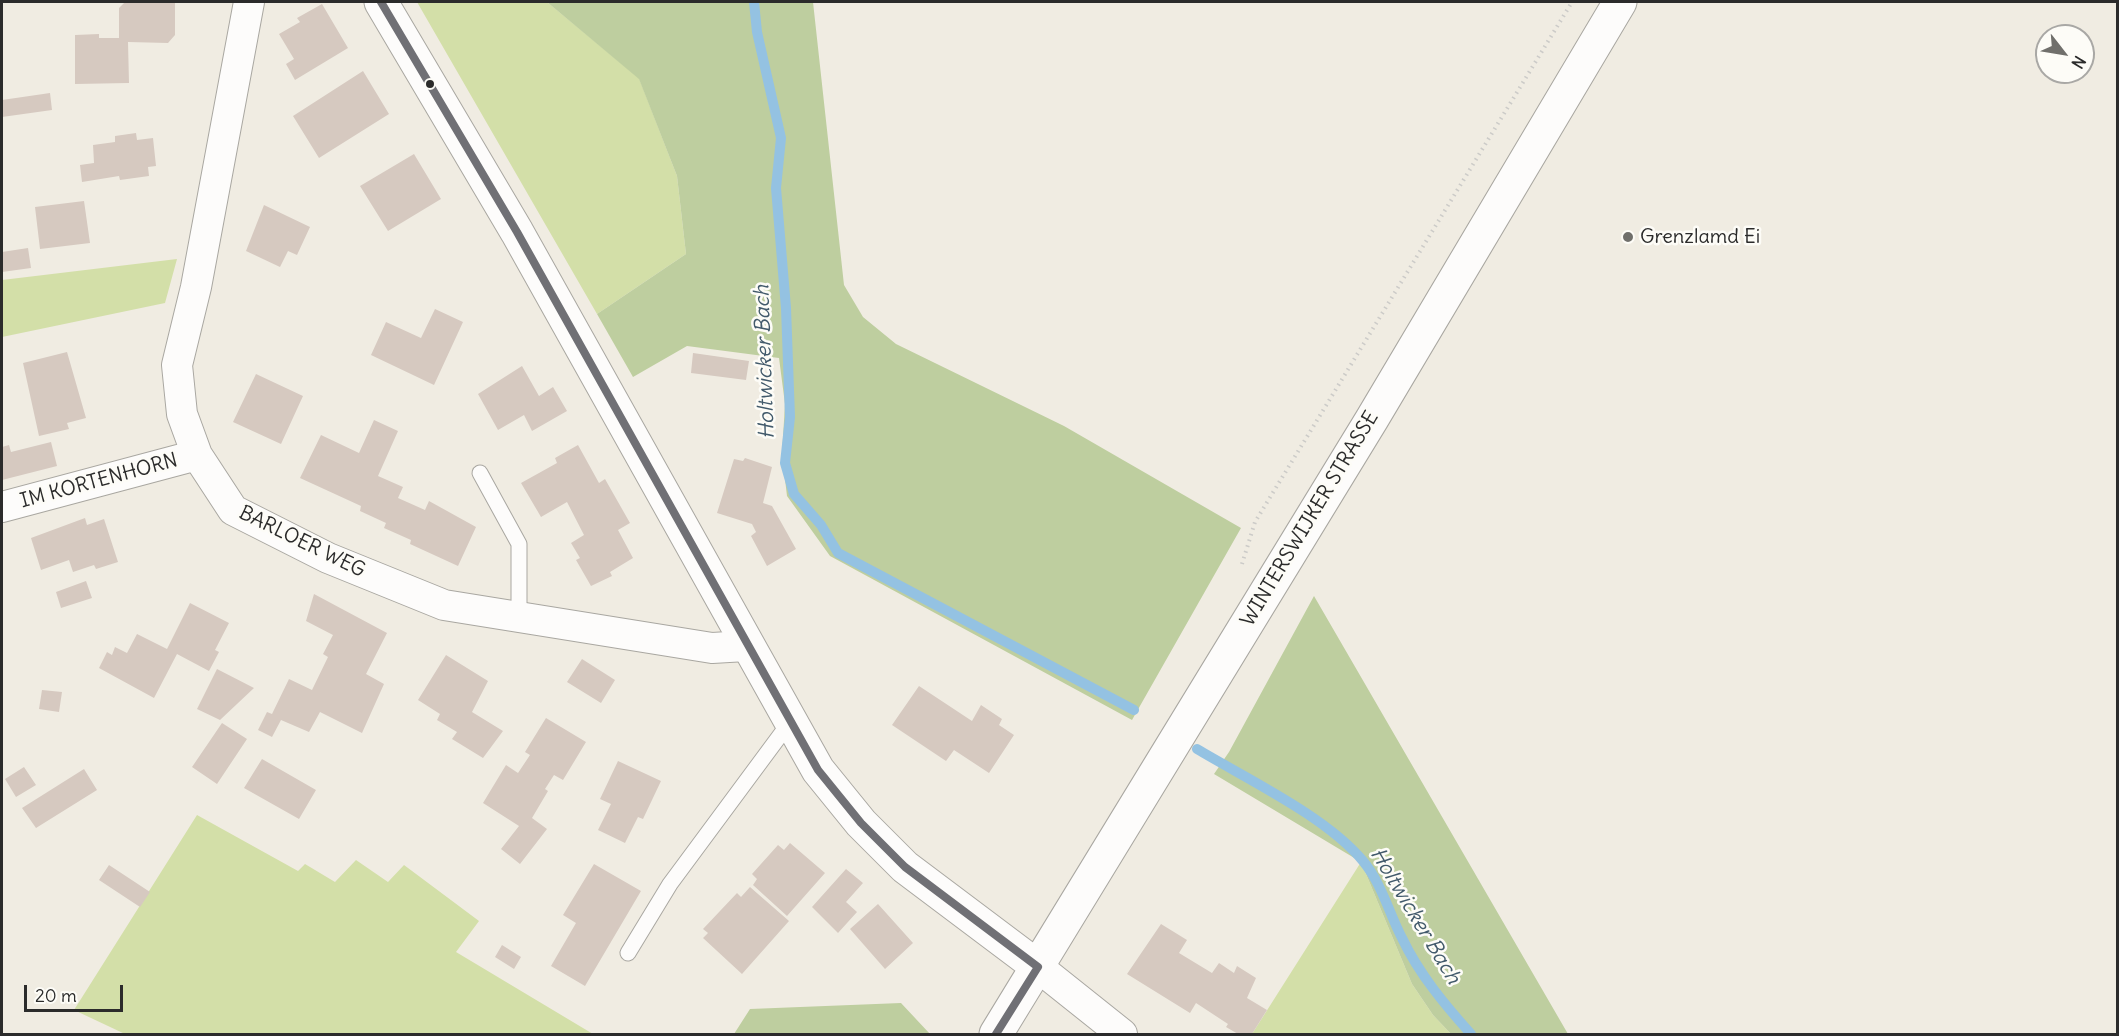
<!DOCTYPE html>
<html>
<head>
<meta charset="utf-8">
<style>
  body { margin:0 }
  #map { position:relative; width:2119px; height:1036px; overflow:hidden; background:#f0ece2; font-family:Delius,sans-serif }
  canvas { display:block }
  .frame { position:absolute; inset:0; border:3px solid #2b2b2b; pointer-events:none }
  .north { position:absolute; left:2035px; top:24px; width:60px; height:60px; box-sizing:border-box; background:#fdfcf7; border:2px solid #a9a8a5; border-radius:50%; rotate:121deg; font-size:16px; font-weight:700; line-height:24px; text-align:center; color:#2b2b2b }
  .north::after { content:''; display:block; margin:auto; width:21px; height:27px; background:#706f6b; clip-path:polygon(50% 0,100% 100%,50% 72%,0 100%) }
  .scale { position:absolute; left:24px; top:985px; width:99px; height:27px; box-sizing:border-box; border:3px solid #2b2b2b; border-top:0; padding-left:8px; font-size:18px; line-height:21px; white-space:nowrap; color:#2b2b2b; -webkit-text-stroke:4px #fdfcf7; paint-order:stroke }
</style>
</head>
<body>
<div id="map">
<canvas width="2119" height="1036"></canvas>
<div class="frame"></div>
<div class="north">N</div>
<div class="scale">20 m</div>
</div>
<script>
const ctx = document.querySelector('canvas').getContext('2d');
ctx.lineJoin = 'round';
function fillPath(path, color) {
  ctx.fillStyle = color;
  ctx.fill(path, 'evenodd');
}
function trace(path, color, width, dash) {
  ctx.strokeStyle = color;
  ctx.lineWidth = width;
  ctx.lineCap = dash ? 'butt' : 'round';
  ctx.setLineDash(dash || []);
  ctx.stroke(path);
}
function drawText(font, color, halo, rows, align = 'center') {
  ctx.font = font + ' Delius,sans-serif';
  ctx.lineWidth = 5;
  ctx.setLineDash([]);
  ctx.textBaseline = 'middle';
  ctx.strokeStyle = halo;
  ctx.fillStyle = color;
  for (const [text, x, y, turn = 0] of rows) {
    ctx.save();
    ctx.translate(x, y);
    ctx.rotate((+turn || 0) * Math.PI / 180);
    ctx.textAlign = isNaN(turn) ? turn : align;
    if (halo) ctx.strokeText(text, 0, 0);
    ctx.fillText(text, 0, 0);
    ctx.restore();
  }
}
const green = new Path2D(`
  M417 2H547L639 78 677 176 686 254 597 314Z
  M177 259 165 303 2 337V280Z
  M197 815 298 871 305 864 335 882 356 860 388 882 404 865 479 921 456 952 593 1034H125L74 1010Z
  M1361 862 1412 984 1433 1015 1451 1034H1252Z`);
const forest = new Path2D(`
  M547 2H813L844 285 863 317 896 344 1064 426 1241 528 1132 720 830 556 787 496 782 454 785 404 779 358 687 346 633 377 597 314 686 254 677 176 639 79Z
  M1314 596 1568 1034H1451L1433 1015 1412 984 1361 862 1214 774 1229 752Z
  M901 1003 930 1034H734L750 1009Z`);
const stream = new Path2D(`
  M754 2 757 32 781 138 776 188 786 308 790 417 785 463 794 494 821 525 838 553 1134 710
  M1197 749C1247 779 1327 817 1363 861 1382 884 1389 913 1402 938 1419 974 1445 1005 1471 1034`);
const building = new Path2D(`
  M125 2H175V35L168 43 128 42 129 83 75 84V35L99 34V38H119V8Z
  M322 4 348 48 295 80 286 64 294 59 279 34 300 22 297 18Z
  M363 71 389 114 319 158 293 116Z
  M50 93 52 110 2 117V100Z
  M136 133 137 140 153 138 156 166 148 167 149 176 120 180 119 176 82 182 80 165 94 163 93 145 115 142V136Z
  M414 154 441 199 388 231 360 186Z
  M84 201 90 243 40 249 35 207Z
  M264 205 310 227 297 255 288 251 280 267 246 251Z
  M28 248 31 268 2 272V252Z
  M435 309 463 322 434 385 371 355 386 322 421 338Z
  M67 352 86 418 67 423 69 429 39 436 23 363Z
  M693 353 749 361 746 380 691 373Z
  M522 366 539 396 553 387 567 411 532 431 524 415 498 430 478 394Z
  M256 374 303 396 281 444 233 422Z
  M374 420 398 431 378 476 403 487 398 498 425 510 429 501 476 527 458 566 410 544 411 540 384 528 386 523 360 511 361 506 300 478 321 435 359 453Z
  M51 442 57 466 2 480V447L9 445 11 452Z
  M578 445 599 483 605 479 630 523 618 530 633 558 610 572 612 576 591 586 576 560 580 558 571 543 584 535 567 502 541 517 521 483 557 463 555 458Z
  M745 458 772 467 763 503 772 506 796 549 767 566 751 536 756 532 752 524 717 513 734 459 743 461Z
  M85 518 87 525 104 519 118 562 96 569 94 565 73 572 69 560 41 570 31 538Z
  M86 581 92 598 61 608 56 592Z
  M314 594 387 633 366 674 384 684 362 733 320 712 309 732 281 720 272 737 258 730 267 712 272 714 289 679 312 690 328 657 323 654 333 635 306 621Z
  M190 603 229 623 215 650 219 652 209 671 177 654 154 698 99 668 107 652 112 655 115 647 127 653 137 634 167 649Z
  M446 655 488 681 472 712 503 731 483 758 452 739 457 732 437 720 440 714 418 700Z
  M582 659 615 680 601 703 567 682Z
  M217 669 254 688 220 720 197 709Z
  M919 686 972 721 981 705 1002 719 999 725 1014 735 989 773 954 750 946 761 892 725Z
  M42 690 62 692 59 712 39 709Z
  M546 718 586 742 563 780 554 775 545 789 548 791 532 818 547 829 520 864 501 849 519 826 483 803 506 765 518 773 530 755 525 752Z
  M222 723 247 739 217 784 192 767Z
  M262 759 316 790 299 819 244 788Z
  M618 761 661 781 643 819 638 817 625 843 598 830 611 804 600 799Z
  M24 767 36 785 16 797 5 779Z
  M84 769 97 790 36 828 22 808Z
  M790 843 825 873 787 916 753 885 757 879 752 874 778 845 784 850Z
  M594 864 641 891 585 986 551 966 576 923 563 915Z
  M109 865 150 892 140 907 99 880Z
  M846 869 863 883 846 902 857 912 838 933 812 907Z
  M750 887 789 921 742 974 703 938 708 933 703 929 737 893 741 897Z
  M878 904 913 943 885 969 850 929Z
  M1161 924 1187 940 1179 953 1212 973 1219 963 1234 973 1237 966 1256 978 1247 998 1267 1010 1252 1034H1238L1226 1027 1228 1024 1196 1003 1190 1013 1127 974Z
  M502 945 521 957 514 969 495 957Z`);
const path = new Path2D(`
  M1242 564 1255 522 1572 2`);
const lane = new Path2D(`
  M480 473 519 544V617
  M628 953 670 884 790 722`);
const street = new Path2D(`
  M249 2 196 287 177 365 182 414 197 455 233 510 328 558 444 605 712 648 746 646
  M2 507 197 455
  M1038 967 1122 1034`);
const secondary = new Path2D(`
  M381 2 517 232 818 770 861 823 905 867 1038 967
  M996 1034 1372 419 1620 2`);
const bus1 = new Path2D(`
  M381 2 517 232 818 770 861 823 905 867 1038 967
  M996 1034 1038 967`);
const markers = [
  [430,84,5,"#2b2b2b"],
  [1628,237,6,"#706f6b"]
];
const poiNames = [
  ["Grenzlamd Ei",1640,237]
];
const streetNames = [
  ["IM KORTENHORN",99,481,-15],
  ["WINTERSWIJKER STRASSE",1310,519,-59],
  ["BARLOER WEG",302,542,26]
];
const waterNames = [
  ["Holtwicker Bach",765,362,-92],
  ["Holtwicker Bach",1415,916,59]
];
fillPath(green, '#d3dfa8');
fillPath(forest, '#bece9f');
trace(stream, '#94c2e2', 10);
fillPath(building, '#d6c9c0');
trace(lane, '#a9a7a1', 17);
trace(street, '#a9a7a1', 32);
trace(secondary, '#a9a7a1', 35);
trace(path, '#cccbc8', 4, [1.5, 4.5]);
trace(lane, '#fdfcfb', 15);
trace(street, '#fdfcfb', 30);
trace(secondary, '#fdfcfb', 33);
trace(bus1, '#707075', 8);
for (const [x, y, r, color] of markers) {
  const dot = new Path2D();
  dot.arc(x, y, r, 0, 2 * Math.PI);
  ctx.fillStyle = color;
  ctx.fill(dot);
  trace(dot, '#fdfcf7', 2);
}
drawText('20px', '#2b2b2b', '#fdfcf7', poiNames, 'left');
drawText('20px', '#2b2b2b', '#fdfcf7', streetNames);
drawText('italic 21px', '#425a6b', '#fdfcf7', waterNames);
</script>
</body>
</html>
